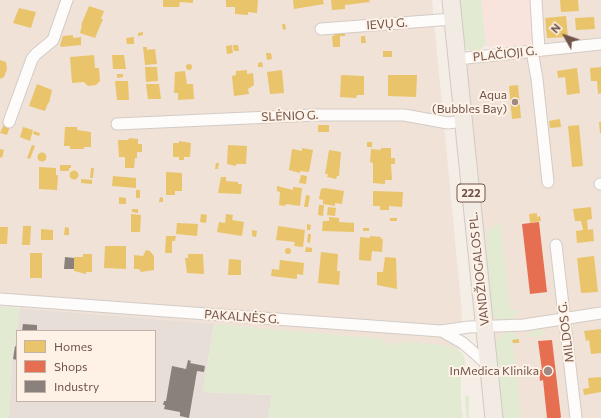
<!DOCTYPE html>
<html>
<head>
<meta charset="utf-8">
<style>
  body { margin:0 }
  #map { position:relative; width:601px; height:418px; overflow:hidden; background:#f5eee7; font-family:Commissioner,sans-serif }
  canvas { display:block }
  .legend { position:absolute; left:16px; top:330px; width:140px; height:72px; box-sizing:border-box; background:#fef2e7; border:1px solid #c5b2a8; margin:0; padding:5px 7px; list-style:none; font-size:12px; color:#70534a }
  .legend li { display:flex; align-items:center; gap:8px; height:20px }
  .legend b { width:20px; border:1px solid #c5b2a8 }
  .north { position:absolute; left:545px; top:16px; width:40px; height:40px; -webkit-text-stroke:3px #fef2e7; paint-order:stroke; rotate:310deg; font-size:11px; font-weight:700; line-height:16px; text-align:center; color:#70534a }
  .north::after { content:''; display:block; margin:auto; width:14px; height:18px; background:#70534a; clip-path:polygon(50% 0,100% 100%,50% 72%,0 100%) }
</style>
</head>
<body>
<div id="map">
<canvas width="601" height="418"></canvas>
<ul class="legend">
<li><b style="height:11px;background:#e9c46a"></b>Homes</li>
<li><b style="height:11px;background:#e76f51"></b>Shops</li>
<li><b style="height:11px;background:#8a817c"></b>Industry</li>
</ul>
<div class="north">N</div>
</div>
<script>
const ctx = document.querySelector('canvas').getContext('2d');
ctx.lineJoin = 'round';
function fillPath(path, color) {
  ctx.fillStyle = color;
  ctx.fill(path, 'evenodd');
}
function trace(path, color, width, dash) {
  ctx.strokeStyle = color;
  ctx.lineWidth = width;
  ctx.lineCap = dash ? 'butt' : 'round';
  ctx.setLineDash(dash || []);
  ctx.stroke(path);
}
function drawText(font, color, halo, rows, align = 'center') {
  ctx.font = font + ' Commissioner,sans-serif';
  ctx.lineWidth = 4;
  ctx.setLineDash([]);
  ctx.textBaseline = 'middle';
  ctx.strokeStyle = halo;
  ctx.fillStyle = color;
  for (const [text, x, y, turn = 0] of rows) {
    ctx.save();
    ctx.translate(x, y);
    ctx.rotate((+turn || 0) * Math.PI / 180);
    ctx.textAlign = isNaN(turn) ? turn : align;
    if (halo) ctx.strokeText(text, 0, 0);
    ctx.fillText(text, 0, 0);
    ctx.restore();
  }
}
const residential = new Path2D(`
  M0 0H432L462 313 459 351 449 346 440 345 387 346 383 339 0 306Z
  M536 0H601V40L539 43Z
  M601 47V418H502L465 69 470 61Z`);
const commercial = new Path2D(`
  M481 0H531L532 40 530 44 528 46 485 47 486 43Z`);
const industrial = new Path2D(`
  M20 308 214 324 203 392 272 395 268 418H9L12 361ZM17 331H155V401H17Z`);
const green = new Path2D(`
  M459 0H481L486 43C483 51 476 52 468 50L464 46Z
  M501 224 510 310H517L518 312 513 319C505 320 498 322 493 314L487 274V231L490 228 494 229V225Z
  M0 306 20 308 12 361 9 418H0Z
  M214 324 383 339 387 346C399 340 415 343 429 344 441 345 467 345 465 364 464 369 461 373 461 378 460 391 461 405 463 418H268L272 395 203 392Z
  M542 328 543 336 528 337 533 330Z
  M512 332 519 337V339L513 340 521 418H502L496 344C498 335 503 332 512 332Z
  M467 395 469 396V418H466L465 397Z`);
const homes = new Path2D(`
  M163 0H193V3L180 2 179 7H163Z
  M226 0H258L257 13 248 12V15L235 14V7H226Z
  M293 0H323L324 4 294 9Z
  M331 0H369L370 2 345 5V9L332 10Z
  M560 0H578L579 11 561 12Z
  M89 6 104 11 101 19H103L95 38 80 33 82 25H81Z
  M19 8 36 12 31 28 13 23Z
  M566 16 568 37 547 38 545 18Z
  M594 17 595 29 576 30 575 18Z
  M282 24H285L286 29 283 30Z
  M143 32V35L138 36V33Z
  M340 33H345V36H340V47H333L332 36H334V34Z
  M73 35V38L81 37V45L61 47 60 45 63 36Z
  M361 36H365L366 43H361Z
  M134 37V44H127L126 38Z
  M232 45 233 53 227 54 226 46Z
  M233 45H238L239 51H234Z
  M143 47H147V50L155 49 157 64 145 65Z
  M383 51H392V57H383Z
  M266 53H271L272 59 267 60Z
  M94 55 95 68H99L100 81 96 85 88 86 84 82 72 83 70 57Z
  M112 55H124L126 69H113Z
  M0 60 6 62 7 69 4 77 0 79Z
  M262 62 263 67H258V63Z
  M186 67a3 3 0 1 1 6 0a3 3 0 1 1-6 0Z
  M145 67H157L158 81 146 82Z
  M601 67V93L598 94 597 81H591L590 68Z
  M577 68 580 93 567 95 565 77 558 78 557 71Z
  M247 70V74L253 73 254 85 248 89 249 94 234 96 232 76 236 75V71Z
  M282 70 284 93 270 94 267 72Z
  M185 71 187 84H193L194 99 178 100V93H174L175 72Z
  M117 74H123V77L117 78Z
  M341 75 364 76V95H357L356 98 340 97Z
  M388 75H417L416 97 388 96Z
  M115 81H128L129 100H117Z
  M37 84 52 90 49 103H48L45 111 29 106Z
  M146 84H159L161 99H148Z
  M518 85 521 118 512 119 509 86Z
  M560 119 561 127 550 128 549 121Z
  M599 122H601V133H600Z
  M4 124 10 126 7 135 0 133Z
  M318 125H329V132H318Z
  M579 125 583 166 572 167 568 126Z
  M23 127 33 130 30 141 20 137Z
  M65 127H77V130L91 132V147H84V149H70V146H64Z
  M34 131 40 133 39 136 33 134Z
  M129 138 138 139V144H142V152H137V158H135L134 168H125V157H119L118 140H128Z
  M179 141 191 143 190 157H184V160H179V157H173V143H179Z
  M367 142H372V147H367Z
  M32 145 35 146 30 159 27 158Z
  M228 145 247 146 246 164H236V166L227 164Z
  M302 148 313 150 309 172 300 171V173L289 170 292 149 302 151Z
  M381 148H391V158H395V164H391L392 180H385V184L373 183V163L370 162 371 149 381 150Z
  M0 149 4 150 2 158 0 157Z
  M329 150 341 152 339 176H337L336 179 327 177 328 174H325Z
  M37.5 157a4.5 4.5 0 1 1 9 0a4.5 4.5 0 1 1-9 0Z
  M216 163H219L218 169H215Z
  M60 165H71V168H69V171H60Z
  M39 167 56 168V175H58L57 190 39 189Z
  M91 168H94L93 178H90Z
  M69.5 175a4.5 4.5 0 1 1 9 0a4.5 4.5 0 1 1-9 0Z
  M166 172 182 173V191H175V195H166Z
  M301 175 307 176 306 184 299 183Z
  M113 176 136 178V188L112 186Z
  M221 177H226V181L238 182V184H242L241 194 218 193Z
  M81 179 92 180V184L81 183Z
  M277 186 293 190V187L302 188 300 206 286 204 285 206 279 205 280 192 277 191Z
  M325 188 344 191 342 204 335 203V206L323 204V200L319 199 321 189Z
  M136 190H140V198H136Z
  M373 191 403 192 402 207 389 206V210H380V206H373Z
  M306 195 310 196 308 207H304Z
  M119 197 126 198V204H119Z
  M160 197 163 198V202H159Z
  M319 205H324L323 216 318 215Z
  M328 207 336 208 335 216 327 215Z
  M591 207 592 219 587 220 588 230 593 229 594 241 577 243 576 231 583 230 581 221H575L573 209Z
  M132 209H138V213L132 212Z
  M537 213V217L540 216 541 221 530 223 529 214Z
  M131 214 141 215 140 232H131Z
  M201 214 207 215 206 223 200 222Z
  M226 214 233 215 232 220 244 222 242 236 217 232 219 222 225 223Z
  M329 217 339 218V222L354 223V232L322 231 323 221H329Z
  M390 218H397V221H390Z
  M177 223 198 224 197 236 176 234Z
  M307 224 311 225 310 230H307Z
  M23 226H31L30 245H22Z
  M278 226 305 230 303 247 294 246 295 242 276 240Z
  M0 227H8L7 244H0Z
  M65 227 69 228V235H64Z
  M363 228H369V231H363Z
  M41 229 53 230V240H41Z
  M252 230 257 231 256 237 252 236Z
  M308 234H311L310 243 307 242Z
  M166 236H176L175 241H172V253H165Z
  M370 236 381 237V239H383L382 252 372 251 371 261 359 260 360 237 370 238Z
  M105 246H126V269L104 268Z
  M306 247 312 248V252H305Z
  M285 251a3 3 0 1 1 6 0a3 3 0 1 1-6 0Z
  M146 250 150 251 154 256V270L141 272 139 269H134V255L143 256Z
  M321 252 338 254 337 271H340L339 285 318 283Z
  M30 253H42V278H30Z
  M83 254H92V272H86V274L74 271V257H83Z
  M188 254H203L204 274 187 273 185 258H188Z
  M594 256 598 292 581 293 577 258Z
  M385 257 396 258 397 289 377 285V272H383Z
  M229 259 241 260V275H228Z
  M280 260 304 263 303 275 297 274V279L271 276 272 269 279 270Z
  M601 329V353L591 354 589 340 586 341 584 331Z
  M519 339V343H513L512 340Z
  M601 377V392L584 395 583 389 589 388 588 378Z`);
const shops = new Path2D(`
  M539 222 547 292 530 294 522 224Z
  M552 340 561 417 560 418H547L543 380 540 381 539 370H542L538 341Z`);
const industry = new Path2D(`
  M65 257 74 258V269H64Z
  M23 324 37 325V331H22Z
  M15 346 17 347V360L13 359Z
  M188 360 191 361 190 363 205 366 204 372 197 371 189 418 180 416V412L164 409 165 405H163L164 401H166L172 366 186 369Z`);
const street = new Path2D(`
  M536 0 539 50
  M321 29 453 19
  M532 51 537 79 548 182
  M457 59 601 44
  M9 122 32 59 36 54 53 40 67 0
  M117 124 314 115H404L448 123 463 121
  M600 184H601
  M556 245 576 418
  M0 299 441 331 469 327 524 325 601 313
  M442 331 463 343 489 366`);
const primary = new Path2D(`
  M451 0 494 418`);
const markers = [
  [515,102,4,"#9f8981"],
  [548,371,5,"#9f8981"]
];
const shields = [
  [471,193,28]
];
const shieldNames = [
  ["222",471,193]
];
const streetNames = [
  ["IEVŲ G.",387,24,-4],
  ["PLAČIOJI G.",505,54,-6],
  ["SLĖNIO G.",290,116,-2],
  ["VANDŽIOGALOS PL.",479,269,-96],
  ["PAKALNĖS G.",242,317,4],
  ["MILDOS G.",566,332,-97]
];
const poiNames = [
  ["Aqua",507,95],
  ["(Bubbles Bay)",507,109],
  ["InMedica Klinika",539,371]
];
fillPath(residential, '#f0e2d7');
fillPath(commercial, '#f8e4dd');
fillPath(industrial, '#e7ded8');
fillPath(green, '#e3ead2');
fillPath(homes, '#e9c46a');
fillPath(shops, '#e76f51');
fillPath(industry, '#8a817c');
trace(street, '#d3cbc6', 13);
trace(primary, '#d3c9c4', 19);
trace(street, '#fefcfb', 11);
trace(primary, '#f1ebe4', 17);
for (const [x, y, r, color] of markers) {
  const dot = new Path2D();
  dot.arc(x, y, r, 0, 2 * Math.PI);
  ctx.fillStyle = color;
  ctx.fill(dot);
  trace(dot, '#fef2e7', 1.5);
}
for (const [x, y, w] of shields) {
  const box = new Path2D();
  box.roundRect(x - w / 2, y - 9, w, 18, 3);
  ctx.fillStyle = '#fef2e7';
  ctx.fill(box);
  trace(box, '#70534a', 1);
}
drawText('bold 11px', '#70534a', null, shieldNames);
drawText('12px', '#70534a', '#fef2e7', streetNames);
drawText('12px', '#70534a', '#fef2e7', poiNames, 'right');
</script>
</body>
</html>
